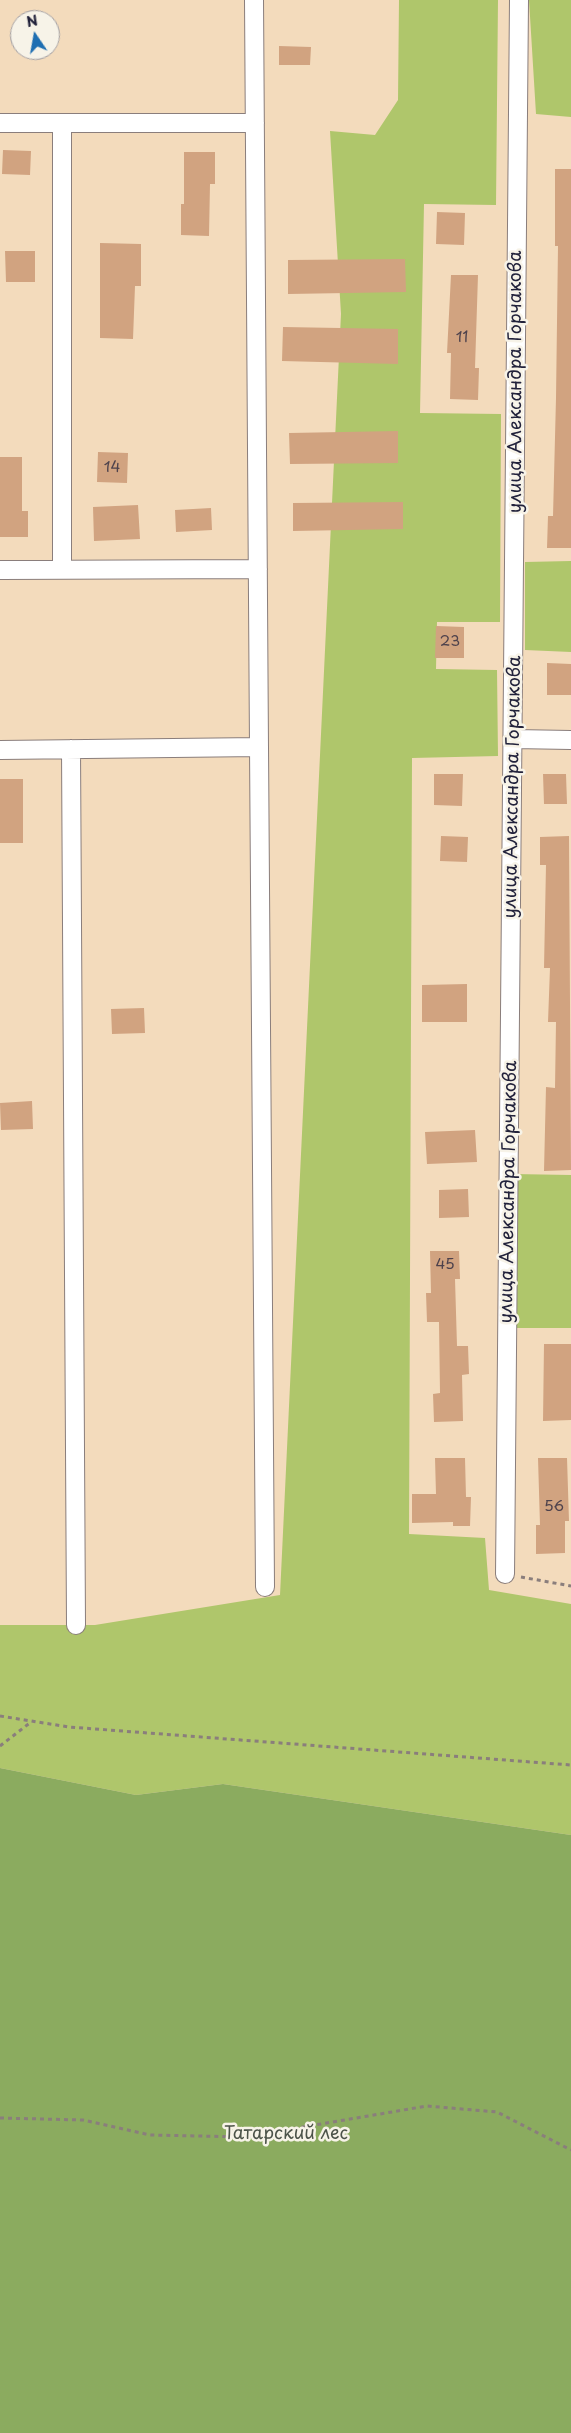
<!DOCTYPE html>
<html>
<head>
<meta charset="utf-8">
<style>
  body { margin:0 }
  #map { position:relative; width:571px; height:2433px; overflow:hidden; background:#f3dbbc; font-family:"Playpen Sans",sans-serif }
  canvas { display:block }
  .north { position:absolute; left:10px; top:10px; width:50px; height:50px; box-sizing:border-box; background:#f7f3e8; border:1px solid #a29fa3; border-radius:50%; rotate:348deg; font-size:14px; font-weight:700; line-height:20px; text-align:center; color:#22223b }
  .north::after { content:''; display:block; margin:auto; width:18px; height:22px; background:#1f6fb2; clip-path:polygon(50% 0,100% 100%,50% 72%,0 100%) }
</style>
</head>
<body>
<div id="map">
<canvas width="571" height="2433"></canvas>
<div class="north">N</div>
</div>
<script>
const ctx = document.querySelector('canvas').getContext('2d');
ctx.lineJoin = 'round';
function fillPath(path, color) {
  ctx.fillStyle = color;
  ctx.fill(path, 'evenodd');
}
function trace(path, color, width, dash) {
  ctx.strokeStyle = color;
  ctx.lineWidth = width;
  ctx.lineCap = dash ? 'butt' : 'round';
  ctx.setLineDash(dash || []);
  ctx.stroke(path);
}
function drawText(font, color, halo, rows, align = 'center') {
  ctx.font = font + ' "Playpen Sans",sans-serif';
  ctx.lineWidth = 5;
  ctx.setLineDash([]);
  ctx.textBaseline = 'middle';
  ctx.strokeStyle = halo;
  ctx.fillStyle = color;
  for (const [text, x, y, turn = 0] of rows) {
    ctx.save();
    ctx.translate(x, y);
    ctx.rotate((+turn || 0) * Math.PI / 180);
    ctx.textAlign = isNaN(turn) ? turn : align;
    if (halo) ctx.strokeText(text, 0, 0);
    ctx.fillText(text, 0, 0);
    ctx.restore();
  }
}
const green = new Path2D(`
  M399 0H498L496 205 424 204 420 413 501 414 500 622H437L436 669 497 670 498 756 412 758 409 1534 485 1538 489 1590 571 1604V1835L223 1784 136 1795 0 1768V1625H95L280 1595 341 314 330 131 375 135 398 100Z
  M529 0H571V117L536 114Z
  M571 561V652L525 650V562Z
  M513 1174 571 1175V1328H517Z`);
const forest = new Path2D(`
  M0 1768 136 1795 223 1784 571 1835V2433H0Z`);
const building = new Path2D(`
  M279 46 311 47 310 65H279Z
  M3 150 31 151 30 175 2 174Z
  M184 152H215V184H210L209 236 181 235V204H184Z
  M555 169H571V548H547L548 516H553L556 398 558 246H555Z
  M437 212 465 213 464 245 436 244Z
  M100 243 141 244V286H135L133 339 100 338Z
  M5 251H35V282H6Z
  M405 259 406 292 288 294V260Z
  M451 275H478L475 368H479L478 400 450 399 451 353H447Z
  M283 327 398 329V364L282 361Z
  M398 431V463L290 464 289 433Z
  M98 452 128 453 127 483 97 482Z
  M0 457H22V511H28V537H0Z
  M403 502V529L293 531V503Z
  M138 505 140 539 94 541 93 507Z
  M211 508 212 530 176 532 175 510Z
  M436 626 464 627V658H435Z
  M547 663 571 664V695H547Z
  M434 774H463L462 806 434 805Z
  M543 774H566L567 804H544Z
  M0 779H23V843H0Z
  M441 836 468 837 467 862 440 861Z
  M569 836 571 1170 544 1171 546 1087 555 1088 556 1022H548L550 968H544L546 865H540V837Z
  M467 984V1022H422V985Z
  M144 1008 145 1033 112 1034 111 1009Z
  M32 1101 33 1129 1 1130 0 1103Z
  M475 1130 477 1162 427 1164 425 1132Z
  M468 1189 469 1217 439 1218V1190Z
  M430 1251H459L460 1279H455L457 1346H468L469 1374 462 1375 463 1421 434 1422 433 1394 440 1393 439 1322H427L426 1293H431Z
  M544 1344H571V1420L543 1421Z
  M435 1458H465L466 1497H471L470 1526H453V1522L412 1523V1494H436Z
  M538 1458H567L569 1521H565V1553L536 1554V1525H540Z`);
const path = new Path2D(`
  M521 1577 571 1586
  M0 1716 69 1727 571 1765
  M0 1746 31 1722
  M0 2118 83 2120 150 2135 244 2137 427 2106 497 2112 571 2150`);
const minor = new Path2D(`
  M0 123H255
  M62 123V570
  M0 570 258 569
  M514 739 571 740
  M259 747 265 1587
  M71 749 76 1625
  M0 750 259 747 254 0
  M505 1574 519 0`);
const numberNames = [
  ["11",462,338],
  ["14",112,468],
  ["23",450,642],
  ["45",445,1265],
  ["56",554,1507]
];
const streetNames = [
  ["улица Александра Горчакова",516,382,-90],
  ["улица Александра Горчакова",513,787,-89],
  ["улица Александра Горчакова",509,1192,-89]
];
const parkNames = [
  ["Татарский лес",286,2134]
];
fillPath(green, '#afc66b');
fillPath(forest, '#8bab5f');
fillPath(building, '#d1a380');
trace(minor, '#8a7e7c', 20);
trace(path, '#8a7e7c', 3, [4, 4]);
trace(minor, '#fff', 18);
drawText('15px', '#4e424c', null, numberNames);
drawText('18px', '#22223b', '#f7f3e8', streetNames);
drawText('18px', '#4c5349', '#f7f3e8', parkNames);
</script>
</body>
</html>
